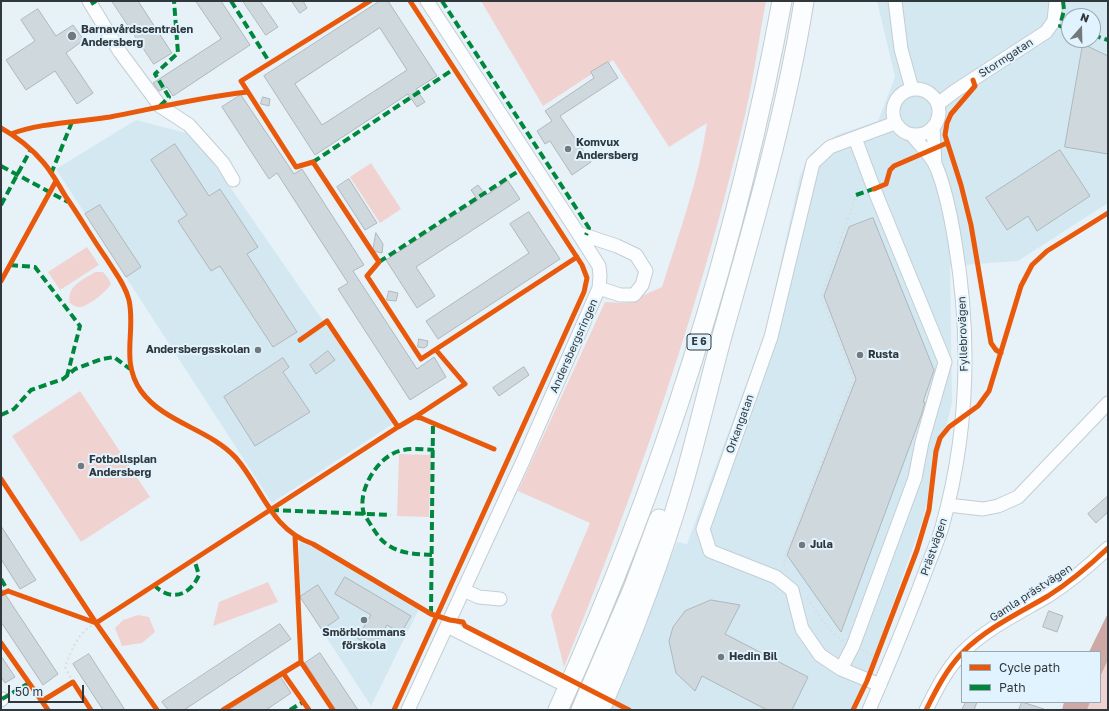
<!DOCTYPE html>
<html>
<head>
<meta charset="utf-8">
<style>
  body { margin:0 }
  #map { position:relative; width:1109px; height:711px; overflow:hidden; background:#e7f2f8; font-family:"Golos Text",sans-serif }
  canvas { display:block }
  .frame { position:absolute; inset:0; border:2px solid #31383c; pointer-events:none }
  .legend { position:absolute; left:961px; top:651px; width:140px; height:52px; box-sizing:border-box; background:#e1f3fe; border:1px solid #9ba8b0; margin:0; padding:5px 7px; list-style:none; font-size:12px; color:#31383c }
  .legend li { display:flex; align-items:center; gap:8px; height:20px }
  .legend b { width:20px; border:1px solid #9ba8b0 }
  .north { position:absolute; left:1061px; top:8px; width:40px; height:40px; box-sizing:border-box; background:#e1f3fe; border:1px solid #9ba8b0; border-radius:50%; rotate:20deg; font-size:11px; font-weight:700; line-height:16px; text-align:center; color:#31383c }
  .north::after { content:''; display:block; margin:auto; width:14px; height:18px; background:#71797e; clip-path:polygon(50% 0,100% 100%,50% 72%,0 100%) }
  .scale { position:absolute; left:8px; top:685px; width:76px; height:18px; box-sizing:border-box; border:2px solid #31383c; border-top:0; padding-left:5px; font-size:12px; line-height:14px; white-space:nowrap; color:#31383c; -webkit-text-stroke:3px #e1f3fe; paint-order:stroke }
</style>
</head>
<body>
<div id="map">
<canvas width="1109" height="711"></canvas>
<div class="frame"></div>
<ul class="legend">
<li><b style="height:5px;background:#e8590c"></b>Cycle path</li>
<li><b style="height:5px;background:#00873e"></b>Path</li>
</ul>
<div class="north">N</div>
<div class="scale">50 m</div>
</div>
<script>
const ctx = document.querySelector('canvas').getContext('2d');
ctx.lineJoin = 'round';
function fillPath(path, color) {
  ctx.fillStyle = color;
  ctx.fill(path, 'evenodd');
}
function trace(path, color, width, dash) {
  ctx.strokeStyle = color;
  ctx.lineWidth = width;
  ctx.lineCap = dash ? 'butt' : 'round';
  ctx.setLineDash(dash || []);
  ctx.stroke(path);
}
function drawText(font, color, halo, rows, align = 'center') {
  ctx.font = font + ' "Golos Text",sans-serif';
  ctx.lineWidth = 4;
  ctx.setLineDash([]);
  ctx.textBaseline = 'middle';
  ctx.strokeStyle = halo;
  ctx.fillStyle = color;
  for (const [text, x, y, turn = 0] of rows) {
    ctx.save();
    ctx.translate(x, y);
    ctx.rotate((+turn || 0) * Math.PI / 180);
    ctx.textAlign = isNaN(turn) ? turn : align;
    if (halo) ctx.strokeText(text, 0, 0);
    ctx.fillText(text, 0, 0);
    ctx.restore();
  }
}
const built = new Path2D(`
  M877 1H1108V203L1018 261 950 266 952 403 922 522 855 710H609L677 542 687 544 765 333 800 176 810 154 837 135 878 121 895 77ZM1069 16H1093V40H1069Z
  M136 120 194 135 394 423 272 503 56 169Z
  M299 542 313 547 419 609 371 706 300 597Z`);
const green = new Path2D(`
  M481 1H766C759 38 754 75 746 111 702 302 637 487 564 667L551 615 590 523 518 491 605 302 626 303 662 287C679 233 699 179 707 123L669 147 613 60 543 106Z
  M371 163 401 209 380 223 350 177Z
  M87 247 99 265 60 290 48 272Z
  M95 272H103L108 278 111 284C107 291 86 309 78 307 75 307 72 304 70 303 66 286 83 280 95 272Z
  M80 391 150 497 81 542 12 436Z
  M399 454 431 455 429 517 397 516Z
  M268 582 278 602 213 626 219 602Z
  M138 615 149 617 155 632 142 643 122 646 115 628 123 620Z
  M1108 660V710H1087L1090 702H1100V677Z`);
const water = new Path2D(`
  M1108 613V660L1100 677V652H1089Z
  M1064 702H1090L1087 710H1062Z`);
const building = new Path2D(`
  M112 1H138L172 53 154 64Z
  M196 1H221L250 45 173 96 167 87 159 91 153 83 221 39Z
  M243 1H260L278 27 266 35Z
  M292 1H303L307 8 300 13Z
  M380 1H388L437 76 416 89 425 102 417 107 408 94 315 155 264 76ZM380 28 407 70 322 125 295 84Z
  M38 9 56 36 73 25 84 40 66 53 93 93 77 104 55 71 26 90 6 60 35 41 21 20Z
  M1083 44 1108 56V154L1065 147Z
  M608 62 618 78 560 116 591 162 572 175 550 141 545 144 537 131 552 121 545 111 594 78 591 72Z
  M241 95 294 174 302 169 357 254 364 265 353 271 417 369 434 357 446 377 410 400 338 289 348 283 277 173 269 179 222 107Z
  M263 97 270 99 269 106 261 104Z
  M175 144 209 196 220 189 258 247 247 254 297 332 273 347 220 266 211 271 178 221 187 215 151 160Z
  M1060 150 1090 196 1037 231 1028 216 1007 230 986 198Z
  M349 179 377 223 365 230 337 187Z
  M508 181 520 199 416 267 435 296 417 308 386 260 478 200 471 190 478 185 486 195Z
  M100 205 141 267 126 277 85 214Z
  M529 212 560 259 438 339 426 321 529 253 510 224Z
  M873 218 934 370 923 402H925L922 413 841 632 787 555 856 379 824 296 849 227Z
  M376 233 383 244 382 253 373 251Z
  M389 291 398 293 396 301 387 300Z
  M419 339 428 341 427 346 424 348 418 347Z
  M328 351 335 360 316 374 310 365Z
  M283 358 289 367 283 372 310 412 255 446 224 397Z
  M524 367 529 375 499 396 493 388Z
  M1108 496V512L1096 523 1088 514Z
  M1 526 36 580 20 589 1 559Z
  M345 577 411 616 401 633 387 625 373 648 357 638 371 615 335 594Z
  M318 585 339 618 322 630 300 597Z
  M1 588 58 674 43 685 1 622Z
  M711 600 740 605 725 634 808 677 792 710H767L702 676 695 691 676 673 669 641 673 627 685 611Z
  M1049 611 1063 616 1057 632 1043 627Z
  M280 624 291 639 184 710H168L162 702Z
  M320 653 358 710H335L305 663Z
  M89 654 125 710H103L73 664Z
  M1 656 15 677 5 683 1 677Z
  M280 676 291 693 266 710H229Z
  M966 702H977L974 710H962Z
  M1022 702 1044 709V710H1019Z`);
const path = new Path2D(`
  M786 571 784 565 788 548 853 381V377L821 297 856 195
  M807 598C818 613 827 632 844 641
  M862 650 876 657
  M73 682 65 667C72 649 78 632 96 623`);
const minor = new Path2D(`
  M89 1 120 52 160 106 189 125 223 163 233 180
  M895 1 901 49 912 89
  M893 112a23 23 0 1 1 46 0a23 23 0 1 1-46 0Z
  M938 104 955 91 1046 32 1054 21 1056 1
  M933 127 935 165
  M578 233 617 246 636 255 646 271 642 285 634 295H620L599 288
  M948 505 983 509 998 506 1018 497 1108 403
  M463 590 479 597 500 599
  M447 626 559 682
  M963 652C987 628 1019 613 1048 596 1070 582 1089 566 1108 548
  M841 669 853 646 915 478 922 442 945 362 874 189 855 138
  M880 685 841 669 820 655 802 629 792 590 776 577 710 551 703 529 771 337 813 163 830 147 895 123
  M1 700 2 699
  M408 710 523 461 599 288 600 276 599 266 578 233 427 1
  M869 710C888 666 906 623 923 578 929 561 937 544 942 527 968 435 971 337 955 242 951 217 946 190 936 166 931 155 920 145 912 135
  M926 710C936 690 946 670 962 653`);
const highway = new Path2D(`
  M558 710C661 484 737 245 782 1
  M581 710 633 589 659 519
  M600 710C631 638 659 566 681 491 696 440 708 388 722 336 753 226 786 114 804 1`);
const quiet = new Path2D(`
  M231 1 270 63
  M442 1 589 228 586 235
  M1063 1 1064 10 1060 26 1069 30
  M91 4 96 1
  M1093 35 1108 40
  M160 106 169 97 155 74 178 53 174 1
  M313 162 454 69
  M1 166 68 202
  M51 174 72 122
  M856 195 876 188
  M1 205 31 149
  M379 262 520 170
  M10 265 35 267 80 326 67 376
  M1 415 14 409 31 390 63 379 75 369 102 359 114 357 130 369
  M271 510 391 515
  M432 555C416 554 401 554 388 545 380 540 377 534 372 527 370 523 366 518 364 514 357 493 374 464 392 454 404 447 420 449 434 450
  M1 579 8 591
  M154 585C170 602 190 596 199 575L194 559
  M431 614 433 423
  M2 699 29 683
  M290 710 303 702`);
const cycleway = new Path2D(`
  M370 1 241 81 296 167 313 162 379 262 367 276 421 359 577 257
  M973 80 975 86 951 114 947 123 945 135 961 185 971 225 991 343 996 350 1001 353
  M1 128C17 137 31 148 43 162 52 172 59 186 66 197 80 217 92 238 106 258 114 271 125 284 129 300 136 332 120 361 141 391 164 423 210 429 236 458 262 488 271 530 313 544L431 614 450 620 463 622 465 626 629 710
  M11 134C38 123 80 122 110 117 156 108 201 97 248 92
  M874 189 886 184 890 170 894 166 947 143
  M1 281 56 181
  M300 340 327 321 398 427 415 417 421 418 494 449
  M415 417 465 384 436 350
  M1 479 96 623 157 710
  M295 536 301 662
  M1 594 8 591 96 623 398 427
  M1 643 48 710
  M963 652C987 628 1019 613 1048 596 1070 582 1089 566 1108 548
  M42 701 73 682 91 710
  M223 710 283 673
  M309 710 283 673 301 662 333 710
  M394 710 584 292 587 278 582 265 410 1
  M853 710 867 681 917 550 929 510 936 451 940 438 949 427 978 406 989 391 1021 286 1032 265 1047 251 1108 213
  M926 710C936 690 946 670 962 653`);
const markers = [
  [72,36,5,"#71797e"],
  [568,149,4,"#71797e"],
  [258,350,4,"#71797e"],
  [860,355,4,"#71797e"],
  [81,466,4,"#71797e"],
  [802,545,4,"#71797e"],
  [364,620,4,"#71797e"],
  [721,657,4,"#71797e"]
];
const shields = [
  [699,342,24]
];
const shieldNames = [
  ["E 6",699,342]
];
const poiNames = [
  ["Barnavårdscentralen",81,30],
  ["Andersberg",81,43],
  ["Komvux",576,143],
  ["Andersberg",576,156],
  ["Andersbergsskolan",250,350,"right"],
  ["Rusta",868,355],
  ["Fotbollsplan",89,460],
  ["Andersberg",89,473],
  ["Jula",810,545],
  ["Smörblommans",364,633,"center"],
  ["förskola",364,646,"center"],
  ["Hedin Bil",729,657]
];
const streetNames = [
  ["Stormgatan",1006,58,-33],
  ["Fyllebrovägen",963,334,-92],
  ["Andersbergsringen",574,346,-66],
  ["Orkangatan",740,424,-70],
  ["Prästvägen",934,547,-71],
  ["Gamla prästvägen",1031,593,-33]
];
fillPath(built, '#d4e8f2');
fillPath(green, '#f0d3d1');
fillPath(water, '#cea8a4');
fillPath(building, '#cfd8dd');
trace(building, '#afb7bc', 1);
trace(minor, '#c4cdd2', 15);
trace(highway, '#c4cdd2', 21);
trace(path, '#daddde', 2, [2, 3]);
trace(minor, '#fbfdfe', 13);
trace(highway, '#fbfdfe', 19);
trace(quiet, '#00873e', 4, [8, 4]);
trace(cycleway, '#e8590c', 5);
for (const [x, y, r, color] of markers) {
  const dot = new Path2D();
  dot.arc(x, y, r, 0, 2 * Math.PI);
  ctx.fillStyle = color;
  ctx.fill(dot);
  trace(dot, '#e1f3fe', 1.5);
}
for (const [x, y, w] of shields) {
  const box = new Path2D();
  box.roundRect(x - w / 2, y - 8, w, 16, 3);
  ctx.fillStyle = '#e1f3fe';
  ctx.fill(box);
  trace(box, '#31383c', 1);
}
drawText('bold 10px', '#31383c', null, shieldNames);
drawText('bold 11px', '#31383c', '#e1f3fe', poiNames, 'left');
drawText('11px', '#31383c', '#e1f3fe', streetNames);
</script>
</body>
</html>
